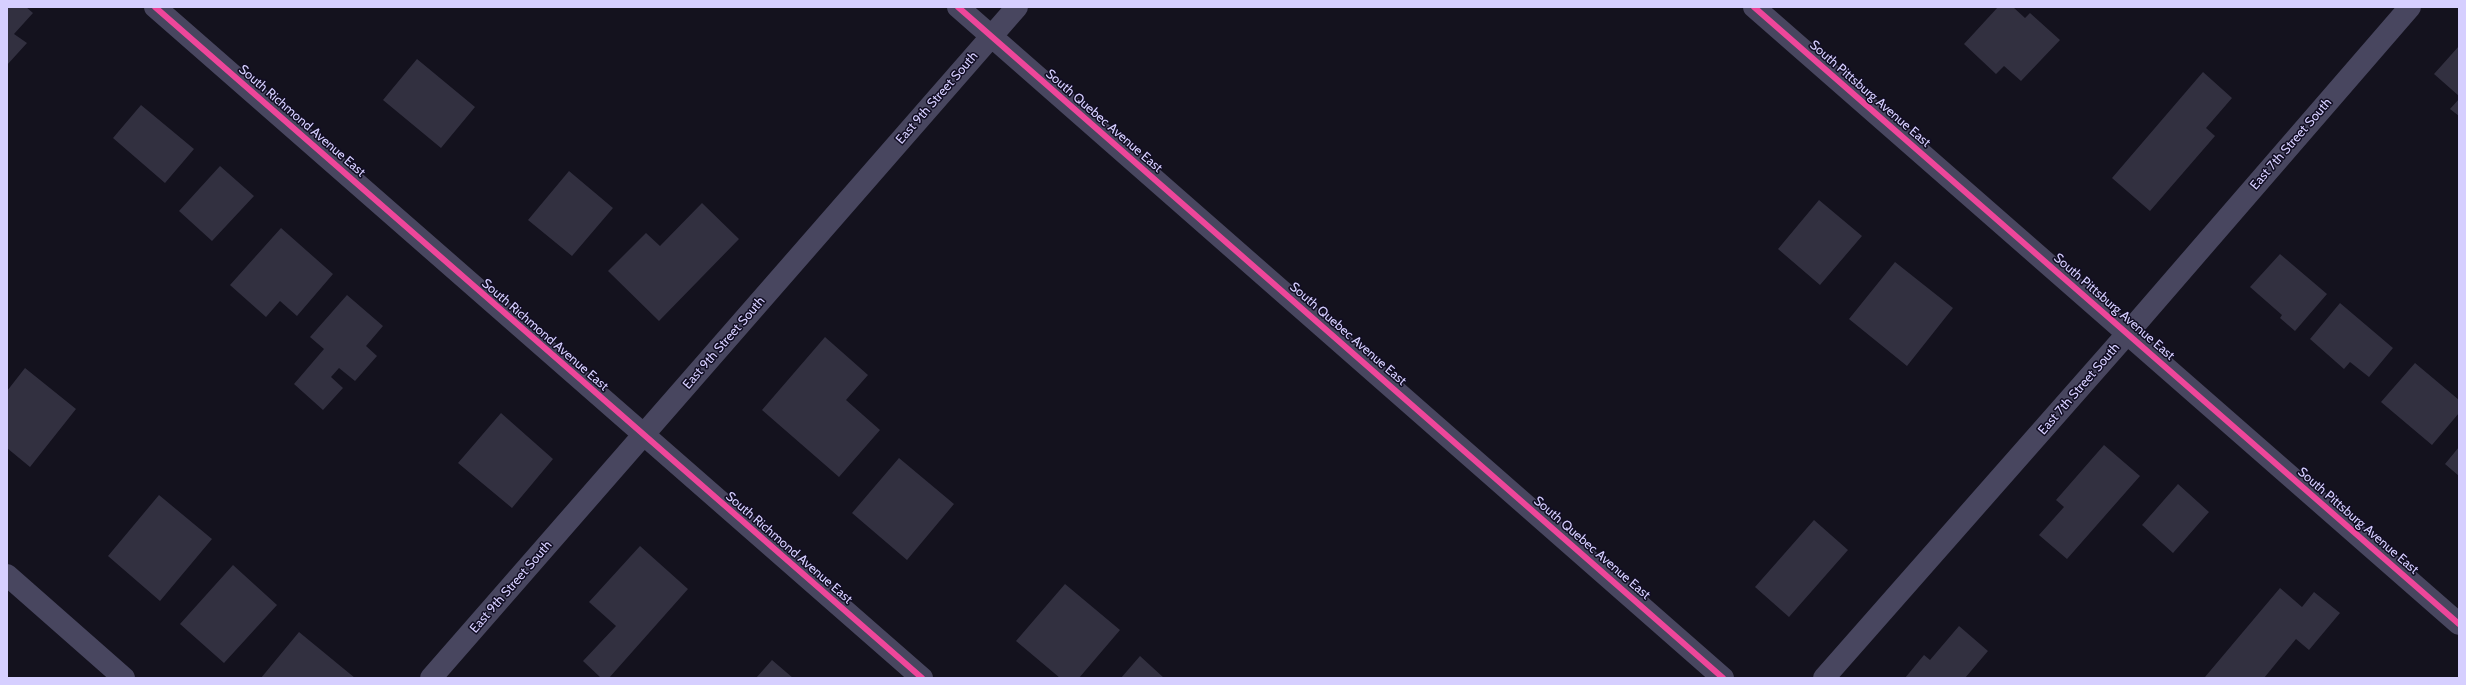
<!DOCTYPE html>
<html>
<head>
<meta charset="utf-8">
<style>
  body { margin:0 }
  #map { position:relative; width:2466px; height:685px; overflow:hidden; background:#14121e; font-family:Cabin,sans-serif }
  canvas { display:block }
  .frame { position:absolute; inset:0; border:8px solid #d6cfff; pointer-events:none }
</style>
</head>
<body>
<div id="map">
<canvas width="2466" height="685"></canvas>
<div class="frame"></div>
</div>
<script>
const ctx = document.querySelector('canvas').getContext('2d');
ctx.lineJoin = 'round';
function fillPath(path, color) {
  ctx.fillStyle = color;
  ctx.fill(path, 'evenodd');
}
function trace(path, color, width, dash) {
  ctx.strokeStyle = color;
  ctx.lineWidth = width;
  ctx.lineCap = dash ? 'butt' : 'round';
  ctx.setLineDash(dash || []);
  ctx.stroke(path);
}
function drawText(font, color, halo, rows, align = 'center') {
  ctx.font = font + ' Cabin,sans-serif';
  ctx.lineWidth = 3;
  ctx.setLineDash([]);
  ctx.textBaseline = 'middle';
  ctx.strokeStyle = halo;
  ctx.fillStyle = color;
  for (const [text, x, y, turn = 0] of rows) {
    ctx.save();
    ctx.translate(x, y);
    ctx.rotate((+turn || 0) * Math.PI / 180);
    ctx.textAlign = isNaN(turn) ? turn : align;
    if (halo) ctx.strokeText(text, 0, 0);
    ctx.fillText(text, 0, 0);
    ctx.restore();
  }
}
const building = new Path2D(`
  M7 7H26L33 13 14 34 27 43 7 65Z
  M1998 7H2013L2025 18 2030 13 2060 40 2021 81 2004 66 1996 74 1964 44Z
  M2459 46V96L2434 74Z
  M417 59 475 107 441 148 383 100Z
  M2203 72 2232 98 2206 128 2215 136 2150 211 2112 178Z
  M2459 99V116L2450 109Z
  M141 105 194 149 165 183 113 138Z
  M220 166 254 196 212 241 179 211Z
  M569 171 613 208 572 256 528 220Z
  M1819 200 1862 236 1820 285 1778 249Z
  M702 203 739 239 659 321 608 271 646 233 660 246Z
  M281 228 333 274 297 316 280 301 266 317 230 285Z
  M2280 254 2327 294 2295 331 2280 318 2282 315 2250 287Z
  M1895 262 1953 308 1907 366 1849 319Z
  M347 295 383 326 366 346 377 356 355 381 339 368 331 377 343 388 323 410 294 384 324 349 310 337Z
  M2340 303 2393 348 2369 377 2350 362 2344 369 2310 339Z
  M825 337 868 375 846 400 880 430 839 477 762 410Z
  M2415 363 2459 400V413L2432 445 2381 402Z
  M25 368 76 409 30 467 7 448V391Z
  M501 413 553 459 512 508 458 463Z
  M2104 445 2140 476 2067 559 2039 535 2064 507 2056 500Z
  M2459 447V476L2445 464Z
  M899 458 954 504 907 560 852 513Z
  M2178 484 2209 512 2173 553 2142 525Z
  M159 495 212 539 160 601 108 556Z
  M1814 520 1848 550 1789 617 1755 587Z
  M640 546 688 589 609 678H601L583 661 616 626 589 602Z
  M233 565 277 605 224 663 180 624Z
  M1065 584 1120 630 1079 678H1060L1016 641Z
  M2280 588 2302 607 2314 592 2340 613 2309 650 2296 639 2264 678H2207L2205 677Z
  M1959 626 1988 651 1965 678H1905L1924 655 1930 660Z
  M299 632 355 678H261Z
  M1140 656 1164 678H1121Z
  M772 660 793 678H756Z`);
const street = new Path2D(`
  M155 7 922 678
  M958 7 1723 678
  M1754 7 2459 624
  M7 575 124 678
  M431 678 1017 7
  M1824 678 2127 334 2410 7`);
const cycleway = new Path2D(`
  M155 7 922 678
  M958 7 1723 678
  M1754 7 2459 624`);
const streetNames = [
  ["South Pittsburg Avenue East",1870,94,41],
  ["East 9th Street South",937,98,-49],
  ["South Richmond Avenue East",302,121,41],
  ["South Quebec Avenue East",1104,121,41],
  ["East 7th Street South",2291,144,-49],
  ["South Pittsburg Avenue East",2114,307,41],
  ["South Quebec Avenue East",1348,334,41],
  ["South Richmond Avenue East",545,335,41],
  ["East 9th Street South",724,343,-49],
  ["East 7th Street South",2079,389,-49],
  ["South Pittsburg Avenue East",2358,521,41],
  ["South Richmond Avenue East",789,548,41],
  ["South Quebec Avenue East",1592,548,41],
  ["East 9th Street South",511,587,-49]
];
fillPath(building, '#323040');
trace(street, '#48465f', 22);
trace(cycleway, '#ed469a', 6);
drawText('13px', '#d6cfff', '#110d23', streetNames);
</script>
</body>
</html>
